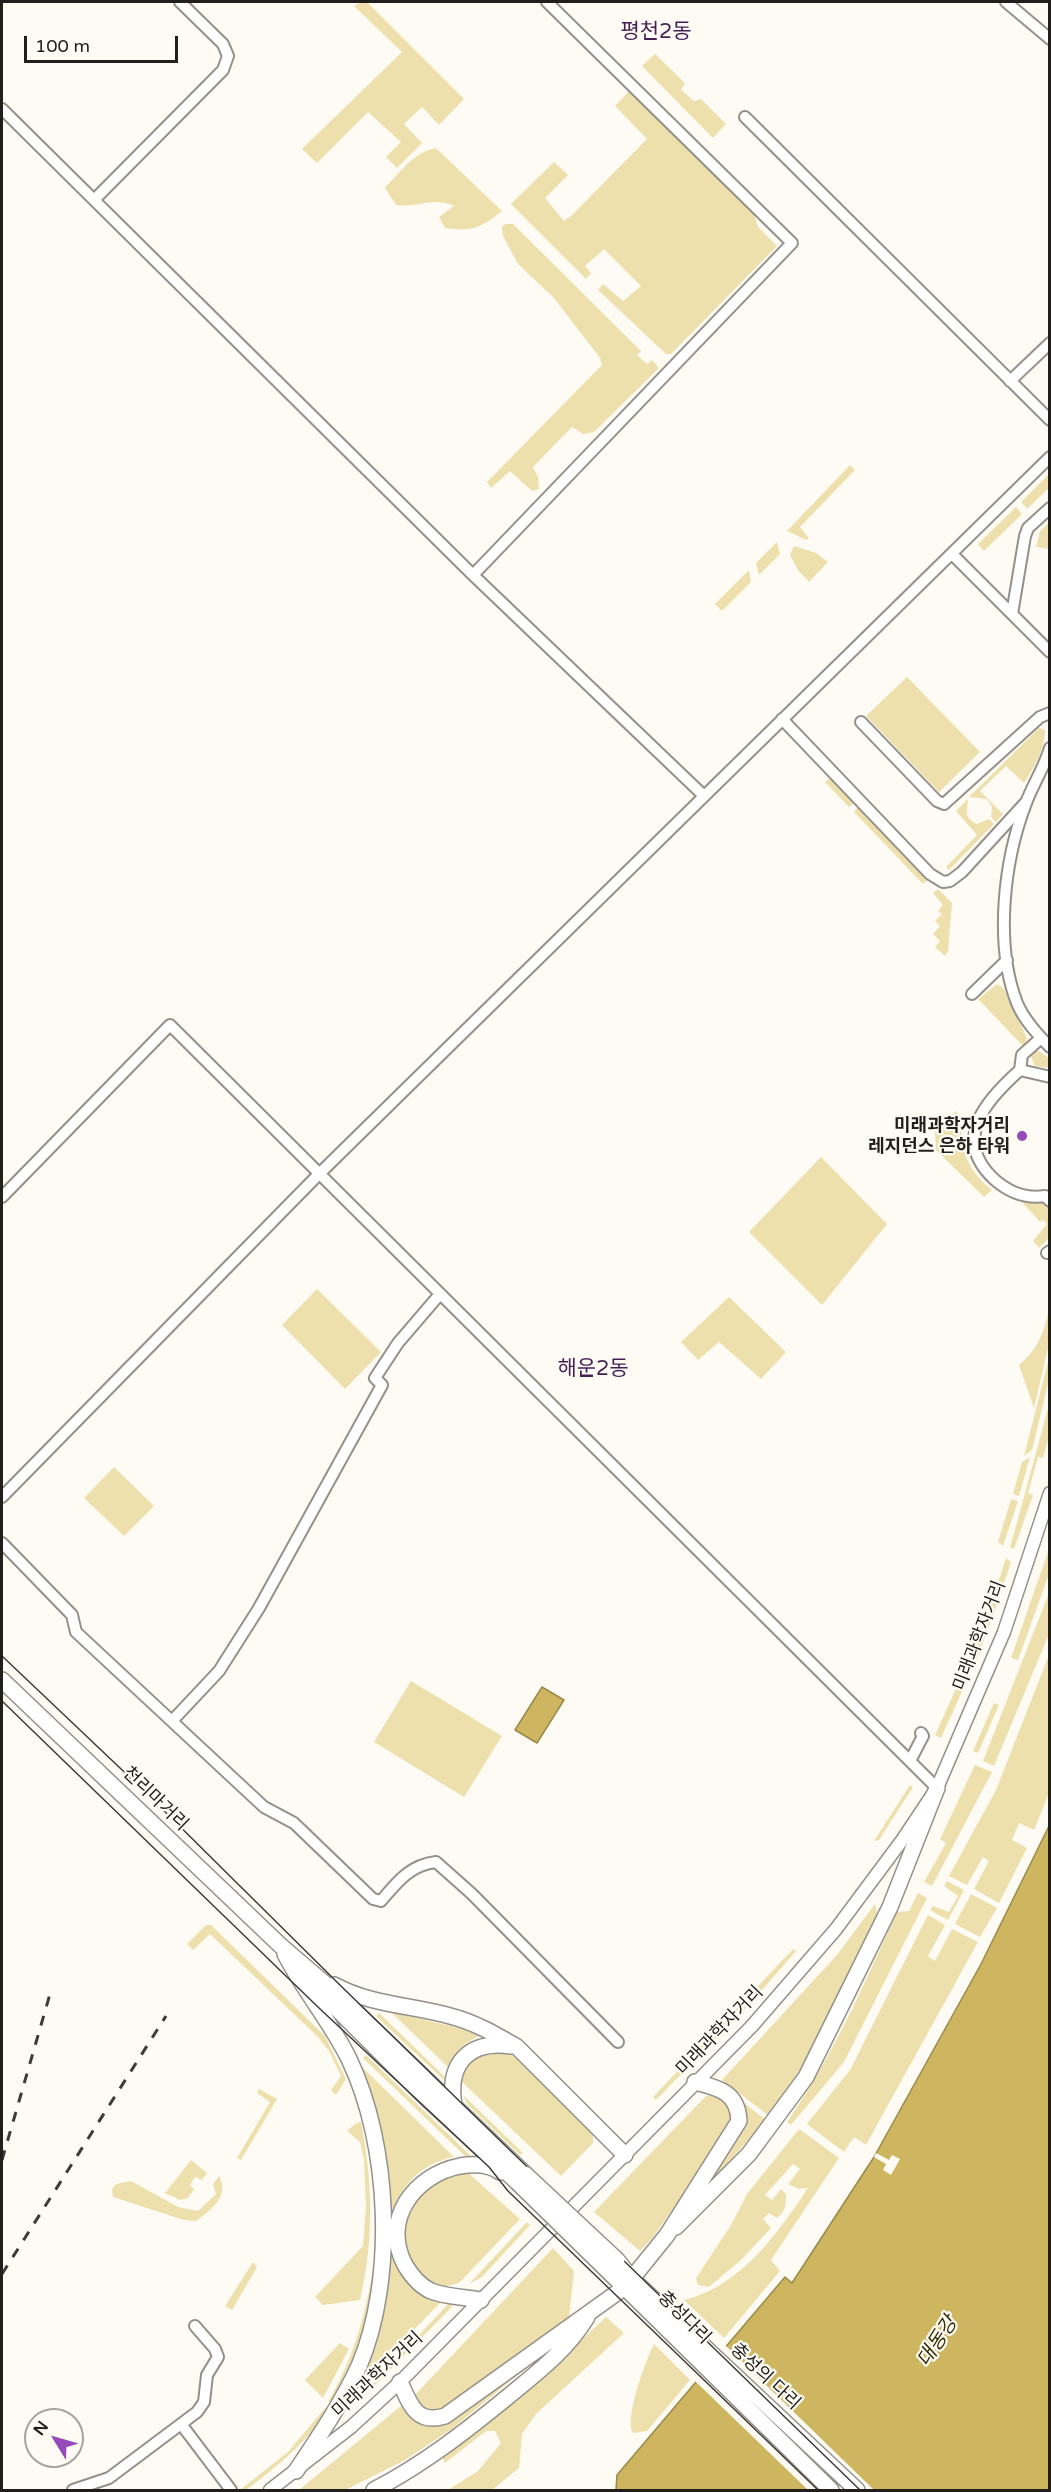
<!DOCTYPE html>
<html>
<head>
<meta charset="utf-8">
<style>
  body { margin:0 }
  #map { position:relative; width:1051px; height:2492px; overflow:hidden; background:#fdfbf3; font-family:"Varela Round",sans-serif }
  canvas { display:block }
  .frame { position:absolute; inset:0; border:3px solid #201f1c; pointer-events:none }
  .north { position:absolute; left:24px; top:2408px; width:60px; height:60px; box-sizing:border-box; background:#fdfbf3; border:2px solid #a5a39d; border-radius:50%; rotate:307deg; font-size:16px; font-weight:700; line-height:24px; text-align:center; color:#201f1c }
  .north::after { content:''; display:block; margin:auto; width:21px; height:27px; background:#9649b9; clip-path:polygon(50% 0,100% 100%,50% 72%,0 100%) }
  .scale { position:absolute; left:24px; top:36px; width:154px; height:27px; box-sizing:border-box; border:3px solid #201f1c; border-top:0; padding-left:8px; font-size:18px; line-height:21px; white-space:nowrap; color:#201f1c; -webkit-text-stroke:4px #fdfbf3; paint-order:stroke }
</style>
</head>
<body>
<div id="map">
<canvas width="1051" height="2492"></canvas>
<div class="frame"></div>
<div class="north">N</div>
<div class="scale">100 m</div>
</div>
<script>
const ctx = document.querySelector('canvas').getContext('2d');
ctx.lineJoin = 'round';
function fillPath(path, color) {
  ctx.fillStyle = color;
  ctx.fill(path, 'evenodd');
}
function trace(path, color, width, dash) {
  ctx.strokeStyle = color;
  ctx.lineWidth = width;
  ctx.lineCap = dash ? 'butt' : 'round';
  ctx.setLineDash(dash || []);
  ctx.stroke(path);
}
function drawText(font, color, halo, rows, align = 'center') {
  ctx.font = font + ' "Varela Round","Noto Sans KR",sans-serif';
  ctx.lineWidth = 4.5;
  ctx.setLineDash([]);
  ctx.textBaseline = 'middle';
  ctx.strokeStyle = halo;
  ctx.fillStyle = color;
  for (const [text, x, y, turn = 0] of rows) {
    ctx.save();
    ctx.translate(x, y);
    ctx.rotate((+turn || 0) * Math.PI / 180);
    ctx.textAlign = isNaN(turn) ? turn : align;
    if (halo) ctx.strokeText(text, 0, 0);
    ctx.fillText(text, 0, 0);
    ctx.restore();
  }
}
const green = new Path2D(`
  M362 2 368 3 464 99 439 125 422 107 404 124 422 143 397 168 386 157 401 142 368 112 317 163 302 149 402 52 354 6Z
  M655 54 685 83 681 90 694 101 701 99 726 124 713 138 642 66Z
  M630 90 753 212 758 227 777 246 671 354H666L598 290 603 284 623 301 641 286 604 249 585 266 591 273 586 279 511 204 554 162 568 175 545 198 564 221 571 216 647 139 615 106Z
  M436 148 502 211C481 228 472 232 445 228L439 217 454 206C434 196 418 208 396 205L385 188C400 172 414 152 436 148Z
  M505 224H513L641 351 637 355 647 364 652 360 659 368 594 432 583 434 572 427 533 467 538 477 539 489 532 491 510 471 491 488 487 482 602 365 600 358 554 298 518 264 503 236 502 227Z
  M850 465 855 470 800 527 809 538 806 540 787 531Z
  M1049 474V488L1027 509 1021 502Z
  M1016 507 1022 514 984 551 978 544Z
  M1049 523V549L1036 547 1040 531Z
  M777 542 780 554 759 575 756 563Z
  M794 546 816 553 828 562 809 582 798 570 790 555Z
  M749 570 751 582 722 611 715 604Z
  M907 677 980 752 939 792 866 716Z
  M1039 728 1045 730C1045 750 1034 767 1024 783L1006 766 980 791 1003 814 996 822 991 817 992 807 987 799 969 797Z
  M830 778 854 803 849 807 825 782Z
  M968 799C968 809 962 817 977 824L989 819 994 824 949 870 946 867 977 835 956 811Z
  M858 807 929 879 923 884 854 812Z
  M938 889 952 903 948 951 945 956 935 947 940 941 933 934 940 926 935 921 942 914 938 911 943 905 933 893Z
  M997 984 1004 989 1027 1038 1024 1047 978 999Z
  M1035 1051H1039L1049 1058V1068L1035 1066 1031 1057Z
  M956 1111 963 1119C957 1147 969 1172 992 1190L984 1197 936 1150 935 1132Z
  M821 1157 887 1224 822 1305 749 1232Z
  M1020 1200H1040L1049 1210V1238L1039 1248 1033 1241 1047 1224 1043 1220 1040 1222Z
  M317 1289 381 1352 345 1389 282 1325Z
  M729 1297 786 1352 761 1379 719 1342 698 1360 681 1342Z
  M1049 1307V1344L1034 1408 1019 1365C1037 1351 1046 1329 1049 1307Z
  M1049 1358V1380L1032 1450 1024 1456Z
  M1049 1405V1436L1043 1458 1038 1457 1028 1493 1033 1495 1014 1549 1010 1548Z
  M1030 1457 1019 1496 1013 1494 1022 1462Z
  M114 1467 154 1506 124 1536 84 1498Z
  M1011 1499 1018 1501 1003 1546 998 1542Z
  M1049 1549V1574L1018 1660 1011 1658Z
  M1006 1558 1011 1562 1002 1589H996Z
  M1049 1593V1634L994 1766 983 1761Z
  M991 1602 997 1604 978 1656 941 1738 935 1735 973 1651Z
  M1049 1655V1793L1034 1830 1019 1823 1012 1840 1027 1848 999 1903 974 1889 989 1861 983 1857 967 1885 949 1876 996 1790Z
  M411 1681 502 1736 464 1797 374 1742Z
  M994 1703 999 1705 978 1753 973 1751Z
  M975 1765 992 1772 932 1886 924 1882 946 1843 940 1839Z
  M910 1785 913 1787 879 1840 874 1841Z
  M947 1881 964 1890 948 1920 930 1910 933 1906 949 1912 958 1896 944 1886Z
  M918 1893 927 1898 844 2062 791 2125 787 2122C833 2056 864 1985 897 1912L909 1911Z
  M971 1894 997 1908 980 1937 955 1924Z
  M875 1904 877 1914C846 1984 814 2054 769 2116L722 2080 837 1955Z
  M928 1915 945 1925 928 1956 935 1961 952 1929 978 1942 866 2145 854 2137 844 2152 807 2124 850 2070Z
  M206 1925H211L325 2036 346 2079 336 2095 331 2090 341 2076 329 2051 316 2035 210 1934 193 1950 187 1944Z
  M793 1949 796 1951 756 1997 656 2100 653 2097Z
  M391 2012 463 2029 478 2036 461 2047 448 2067Z
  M379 2013 446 2078 445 2081 376 2016Z
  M487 2050 509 2052 589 2129 593 2136V2143L561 2176 461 2081 469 2060Z
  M366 2055 472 2157 465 2156 363 2058Z
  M361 2066 454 2157C378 2171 366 2276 441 2302L351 2394C364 2338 381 2280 389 2223 396 2172 378 2114 361 2066Z
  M259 2089 277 2099 241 2160 237 2158 270 2102 257 2093Z
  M463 2095 523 2153 520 2155 467 2104Z
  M714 2095 727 2104 732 2117 726 2134 653 2237 640 2251 594 2212 706 2096Z
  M743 2102 766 2120 702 2192 744 2126 746 2114Z
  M361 2122C373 2183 374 2240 360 2300L323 2305 315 2297 363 2246 366 2205 364 2160 360 2142 347 2131 355 2124Z
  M799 2129 839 2158 771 2260 780 2271 724 2338 684 2300C741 2286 777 2234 808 2188L799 2189 788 2184 800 2169 793 2164 765 2195 772 2200 781 2189 786 2194C786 2203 786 2212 777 2218L769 2213 763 2219 771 2228 741 2260 709 2287 698 2285 696 2278 731 2225 747 2194Z
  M191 2160 207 2173 202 2180 195 2177 190 2185 194 2189 188 2198 180 2200 165 2193Z
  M467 2172 520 2219 459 2283 442 2287C404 2269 392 2234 416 2199 419 2195 422 2187 427 2184 436 2177 456 2175 467 2172Z
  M219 2176C230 2196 211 2210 196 2221L184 2220 113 2197 112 2189 116 2184 131 2181 178 2207 198 2211 216 2194 213 2184Z
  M527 2222 530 2225 482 2277 469 2284Z
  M553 2248 574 2271 569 2317 443 2409C428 2412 421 2409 415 2395Z
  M376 2252C372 2314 360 2348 332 2403L328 2402C357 2352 367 2308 376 2252Z
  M253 2262 257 2267 232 2310 225 2306Z
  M450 2302 452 2307 372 2388 371 2386Z
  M606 2317 624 2333 536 2414 522 2434 519 2468 492 2490H448L478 2471 501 2443 495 2431H486L445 2463 441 2455 557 2363Z
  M340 2343 349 2349 323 2398 305 2380Z
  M654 2344 690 2380 647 2431 633 2433C624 2419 646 2360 654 2344Z
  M544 2353 453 2428 405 2460 345 2490H299L401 2406C411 2416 427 2428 442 2424Z
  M325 2408 329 2409C307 2442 278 2466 246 2490L241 2489 288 2452Z`);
const water = new Path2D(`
  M542 1687 564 1700 537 1743 515 1730Z
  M1049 1826V2490H616L617 2475 785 2277 792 2283 874 2157 981 1964Z`);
const pier = new Path2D(`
  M876 2153 889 2160 892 2155 900 2159 891 2175 883 2170 886 2164 874 2157Z
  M725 2345 874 2490H808L695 2381Z`);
const minor = new Path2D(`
  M1006 2 1050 39
  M2 109 473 575 703 795
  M745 117 1050 420
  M94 200 223 70 228 56 223 44 180 2
  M1010 381 1050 343
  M952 554 1050 652
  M473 575 792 243 547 2
  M1012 614 1025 536 1028 528 1050 508
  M782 719 930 874 943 882 950 881 962 872 1026 802
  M861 722 937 801 944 804 1040 717 1050 713
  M1050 748C1044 768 1033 784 1026 803 1004 860 994 944 1017 1003 1024 1020 1037 1034 1050 1047
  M972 994 1007 960
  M1041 1038 1022 1055 1020 1070C985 1101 951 1140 995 1180 1010 1193 1026 1199 1045 1196L1050 1201
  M1020 1070 1050 1077
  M2 1197 170 1025 937 1788
  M1047 1253 1050 1251
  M2 1497 319 1174 1050 457
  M2 1543 72 1615 76 1632 264 1807 294 1823 373 1899 381 1901C397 1882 410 1865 436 1862L472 1894 618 2042
  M172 1721 219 1671 259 1608 382 1385 375 1378 398 1343 440 1294
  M910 1761 923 1736 921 1733
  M181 2424 231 2490
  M73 2490 109 2478 197 2412 204 2402 207 2375 218 2357 215 2349 195 2326`);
const major = new Path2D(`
  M270 2490 351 2427 400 2382 752 2026 836 1929 903 1839 937 1788 1004 1632 1050 1493`);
const highway = new Path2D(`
  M2 1680 281 1946 337 1994 525 2174
  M285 1954C304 1991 331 2022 349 2059 390 2144 396 2279 359 2366 342 2403 318 2438 296 2471
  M312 1984 424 2096 517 2182
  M334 1985C371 2005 410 2005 450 2016 474 2022 495 2034 517 2047L625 2155
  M454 2105C447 2063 469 2040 511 2046
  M676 2227 749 2154 806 2077 890 1907 937 1788
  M617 2260 632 2279 857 2490
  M607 2270 831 2490
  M481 2300C465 2297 446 2297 431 2291 420 2286 411 2275 405 2265 381 2220 414 2175 460 2166 473 2164 489 2164 500 2172
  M400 2382C410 2404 416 2425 445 2416L625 2287 667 2235 739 2121C738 2093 720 2088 695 2082
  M374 2490C424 2464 466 2431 510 2395 539 2371 567 2350 587 2317`);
const tram = new Path2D(`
  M2 1656 139 1786 344 1989 860 2490
  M2 1701 319 2008 489 2167 508 2191 818 2490`);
const rail = new Path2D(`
  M2 2160 50 1994
  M2 2274 166 2016`);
const highwayBridge = new Path2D(`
  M525 2174 617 2260
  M517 2182 607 2270`);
const markers = [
  [1022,1136,6,"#9649b9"]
];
const poiNames = [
  ["미래과학자거리",1010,1126],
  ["레지던스 은하 타워",1010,1147]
];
const streetNames = [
  ["미래과학자거리",980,1636,-69],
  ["천리마거리",155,1799,44],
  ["미래과학자거리",720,2031,-46],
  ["충성다리",684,2318,45],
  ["미래과학자거리",378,2375,-43],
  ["충성의 다리",765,2377,43]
];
const waterNames = [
  ["대동강",938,2342,-57]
];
const quarterNames = [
  ["평천2동",656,32],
  ["해운2동",593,1369]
];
fillPath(green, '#ede0ad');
fillPath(water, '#cdb65f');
trace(water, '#99894b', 1.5);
fillPath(pier, '#fdfbf3');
trace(minor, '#93918a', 14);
trace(major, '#93918a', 15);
trace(highway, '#93918a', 18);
trace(minor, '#fff', 10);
trace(major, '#fff', 12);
trace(highway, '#fff', 15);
trace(tram, '#3d3c38', 1.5);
trace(rail, '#3d3c38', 3, [10, 10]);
trace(highwayBridge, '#93918a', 18, []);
trace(highwayBridge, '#fff', 15);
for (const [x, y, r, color] of markers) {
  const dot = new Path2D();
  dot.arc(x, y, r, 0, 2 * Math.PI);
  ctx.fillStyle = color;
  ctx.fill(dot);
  trace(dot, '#fdfbf3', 2);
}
drawText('bold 18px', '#201f1c', '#fdfbf3', poiNames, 'right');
drawText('18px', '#201f1c', '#fdfbf3', streetNames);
drawText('italic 20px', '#372d06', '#fdfbf3', waterNames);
drawText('21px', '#441f55', '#fdfbf3', quarterNames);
</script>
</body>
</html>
